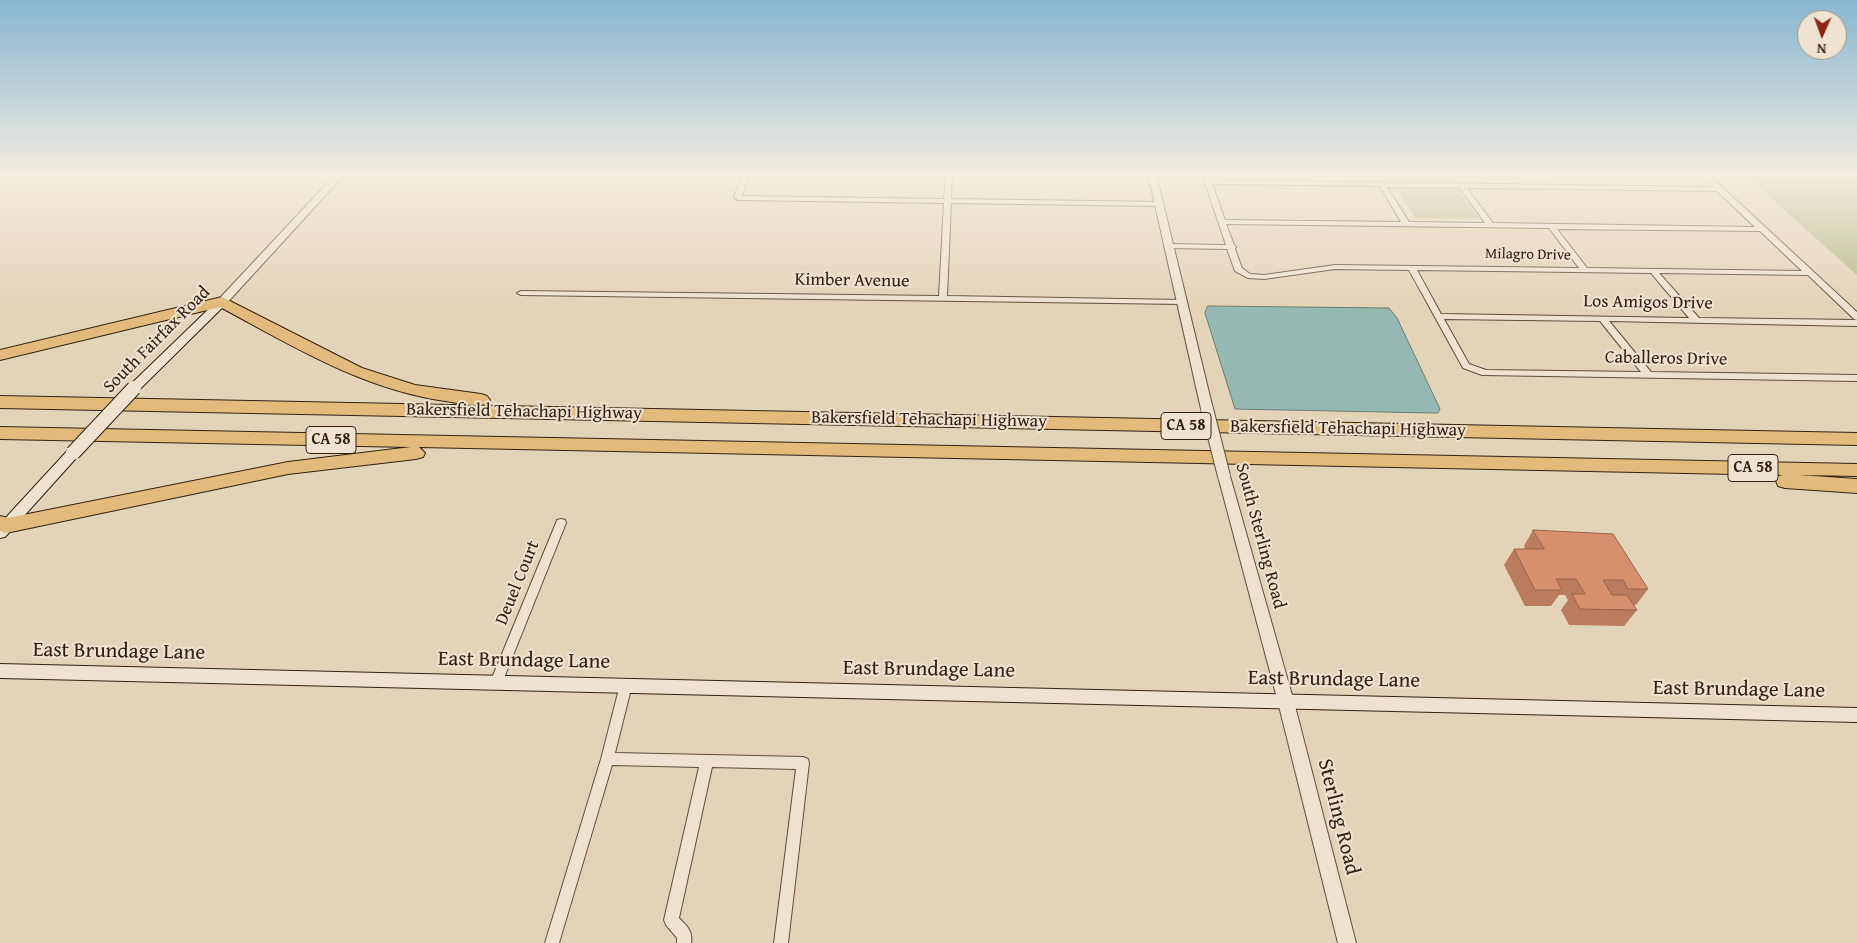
<!DOCTYPE html>
<html>
<head>
<meta charset="utf-8">
<style>
  body { margin:0 }
  #map { position:relative; width:1857px; height:943px; overflow:hidden; background:#e4d4b7; font-family:"Gentium Book Plus",serif }
  canvas { display:block }
  .north { position:absolute; left:1797px; top:10px; width:50px; height:50px; box-sizing:border-box; background:#ede3d0; border:1px solid #a29584; border-radius:50%; rotate:182deg; font-size:14px; font-weight:700; line-height:20px; text-align:center; color:#322111 }
  .north::after { content:''; display:block; margin:auto; width:18px; height:22px; background:#8f2418; clip-path:polygon(50% 0,100% 100%,50% 72%,0 100%) }
</style>
</head>
<body>
<div id="map">
<canvas width="1857" height="943"></canvas>
<div class="north">N</div>
</div>
<script>
const ctx = document.querySelector('canvas').getContext('2d');
ctx.lineJoin = 'round';
function fillPath(path, color) {
  ctx.fillStyle = color;
  ctx.fill(path, 'evenodd');
}
function trace(path, color, width, dash) {
  ctx.strokeStyle = color;
  ctx.lineWidth = width;
  ctx.lineCap = dash ? 'butt' : 'round';
  ctx.setLineDash(dash || []);
  ctx.stroke(path);
}
function drawText(font, color, halo, rows, align = 'center') {
  ctx.font = font + ' "Gentium Book Plus",serif';
  ctx.lineWidth = 4;
  ctx.setLineDash([]);
  ctx.textBaseline = 'middle';
  ctx.strokeStyle = halo;
  ctx.fillStyle = color;
  for (const [text, x, y, turn = 0] of rows) {
    ctx.save();
    ctx.translate(x, y);
    ctx.rotate((+turn || 0) * Math.PI / 180);
    ctx.textAlign = isNaN(turn) ? turn : align;
    if (halo) ctx.strokeText(text, 0, 0);
    ctx.fillText(text, 0, 0);
    ctx.restore();
  }
}
const green = new Path2D(`
  M1744 174H1857V275Z
  M1397 189 1458 190 1479 219 1415 218Z`);
const water = new Path2D(`
  M1208 306 1389 308 1397 318 1440 409 1438 413H1432L1235 409 1205 313Z`);
const minor = new Path2D(`
  M742 174H749L742 196 944 199 946 174H952L951 199 1162 202V206H1159L951 203 947 296 1183 300 1187 302 1183 304 521 295 517 293 521 291 939 296 944 203 738 200 734 198Z
  M1202 174H1209L1211 180 1713 187 1700 174H1708L1857 312V320L1854 319 1808 275 1659 273 1699 318 1857 320V326L1609 321 1651 372 1857 375V381L1482 375 1463 368 1409 270 1335 269 1264 279 1248 278 1235 271 1227 249 1166 248 1165 246 1169 244 1226 245ZM1212 184 1380 186 1401 222 1225 220ZM1387 187 1460 188 1485 223 1409 222ZM1467 188 1717 191 1755 227 1493 223ZM1226 224 1549 228 1579 268 1335 265 1264 275 1250 274 1242 268 1235 249 1236 247 1234 245ZM1557 229 1760 231 1802 271 1587 268ZM1417 270 1651 273 1689 318 1441 314ZM1444 319 1600 321 1641 372 1486 370 1469 364Z
  M561 519 565 520 566 523 502 683 500 687 496 688 492 687 490 683 556 523 557 520Z
  M626 680 630 681 632 685 615 753 803 757 808 759 809 763 788 943H774L796 769 712 767 679 918C687 926 693 931 691 943H677V938L666 925 664 920 699 767 612 765 559 943H545L601 759 620 685 622 681Z`);
const tertiary = new Path2D(`
  M336 174H345L226 304H218V300Z
  M1148 174H1156L1213 409 1207 413 1201 409Z
  M1224 472 1230 476 1294 702 1356 943H1338L1278 702 1218 476Z`);
const secondary = new Path2D(`
  M222 299 226 300V304L138 391H130L128 388 130 385 218 300Z
  M73 448 78 450 80 453 78 456 5 537 0 538V524L68 450Z
  M0 664 1857 708V722L0 678Z`);
const motorway = new Path2D(`
  M222 297 362 368 415 385 481 394 487 396 490 400 487 404C474 407 459 403 445 401 362 389 293 346 220 307L0 360V350Z
  M0 396 1857 433V445L0 408Z
  M0 427 1857 464V476L1799 475 1857 479V493L1785 488 1778 486 1776 481 1778 476 1783 475 419 447 425 453 423 457 416 459 288 474 6 533 0 531V516L8 518 288 462 411 447 0 439Z`);
const tertiaryBridge = new Path2D(`
  M1207 409 1224 476`);
const secondaryBridge = new Path2D(`
  M73 453 134 388`);
const wall = new Path2D(`
  M1533 530 1648 589 1636 605H1633L1637 610 1624 626 1569 625 1561 610 1568 600 1565 595H1559L1551 606H1525L1504 565 1514 549H1525L1524 546Z`);
const building = new Path2D(`
  M1533 530 1613 534 1648 589H1628L1623 580H1603L1612 595H1627L1637 610 1580 609 1572 594H1585L1576 579H1556L1562 590H1535L1514 549H1544Z`);
const farStreetnames = [
  ["Milagro Drive",1528,255,1]
];
const shields = [
  [1186,426,50],
  [331,440,50],
  [1753,468,50]
];
const shieldNames = [
  ["CA 58",1186,426],
  ["CA 58",331,440],
  ["CA 58",1753,468]
];
const streetNames = [
  ["Kimber Avenue",852,281,1],
  ["Los Amigos Drive",1648,303,1],
  ["South Fairfax Road",157,340,-45],
  ["Caballeros Drive",1666,359,1],
  ["Bakersfield Tehachapi Highway",524,412,1],
  ["Bakersfield Tehachapi Highway",929,420,1],
  ["Bakersfield Tehachapi Highway",1348,429,1],
  ["South Sterling Road",1260,536,75],
  ["Deuel Court",518,583,-68]
];
const nearStreetnames = [
  ["East Brundage Lane",119,652,1],
  ["East Brundage Lane",524,661,1],
  ["East Brundage Lane",929,670,1],
  ["East Brundage Lane",1334,680,1],
  ["East Brundage Lane",1739,690,1],
  ["Sterling Road",1338,817,76]
];
fillPath(green, '#b9bc8b');
fillPath(water, '#95b8b2');
trace(water, '#6d7c72', 1);
trace(minor, '#5e4e3a', 2);
trace(tertiary, '#5e4e3a', 2);
trace(secondary, '#322111', 2);
trace(motorway, '#322111', 2);
fillPath(minor, '#ede3d0');
fillPath(tertiary, '#ede3d0');
fillPath(secondary, '#ede3d0');
fillPath(motorway, '#e2ba7c');
trace(tertiaryBridge, '#5e4e3a', 14, []);
trace(secondaryBridge, '#322111', 16, []);
trace(tertiaryBridge, '#ede3d0', 12);
trace(secondaryBridge, '#ede3d0', 14);
fillPath(wall, '#ba7b5f');
fillPath(building, '#d88f6e');
trace(building, '#97644d', 1);
const sky = ctx.createLinearGradient(0, 0, 0, 306);
sky.addColorStop(0, '#87b6d2');
sky.addColorStop(0.57, '#f3ecdf');
sky.addColorStop(1, '#f3ecdf00');
ctx.fillStyle = sky;
ctx.fillRect(0, 0, 1857, 306);
drawText('15px', '#322111', '#ede3d0', farStreetnames);
for (const [x, y, w] of shields) {
  const box = new Path2D();
  box.roundRect(x - w / 2, y - 13.5, w, 27, 4);
  ctx.fillStyle = '#ede3d0';
  ctx.fill(box);
  trace(box, '#322111', 1);
}
drawText('bold 16px', '#322111', null, shieldNames);
drawText('18px', '#322111', '#ede3d0', streetNames);
drawText('21px', '#322111', '#ede3d0', nearStreetnames);
</script>
</body>
</html>
